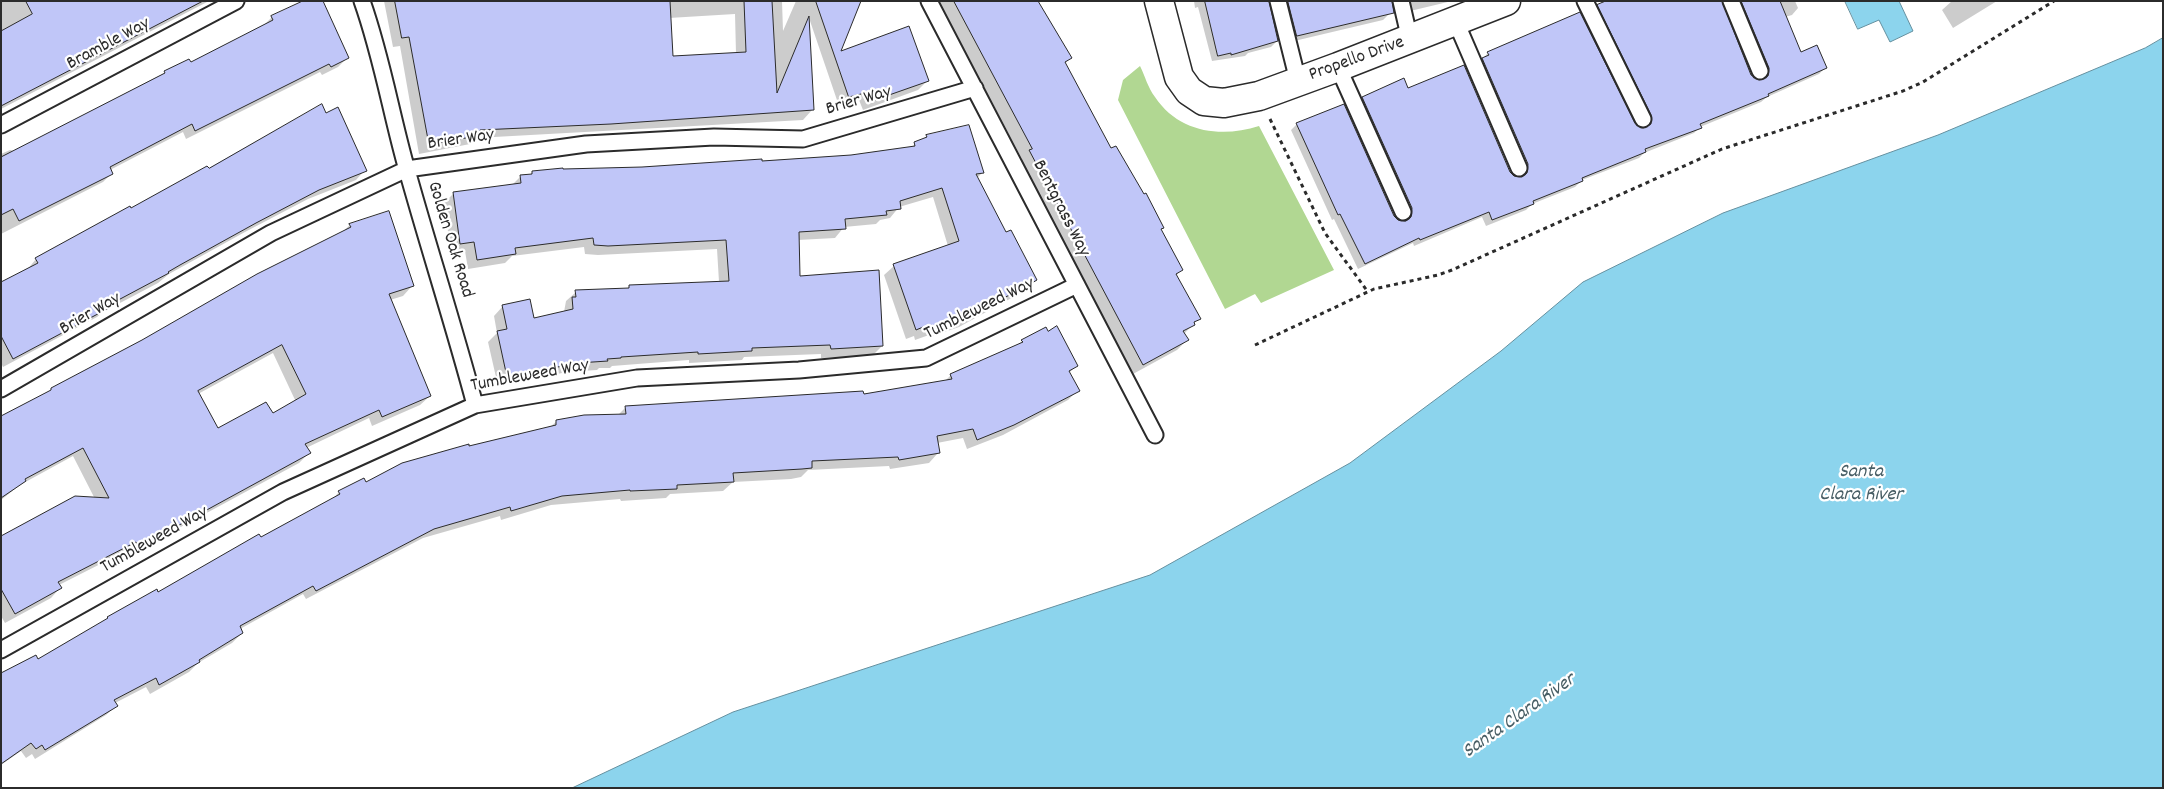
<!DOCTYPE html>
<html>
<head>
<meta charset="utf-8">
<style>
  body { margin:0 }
  #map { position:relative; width:2164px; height:789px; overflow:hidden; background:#fff; font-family:Dekko,sans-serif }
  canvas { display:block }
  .frame { position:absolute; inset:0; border:2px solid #2b2b2b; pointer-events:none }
</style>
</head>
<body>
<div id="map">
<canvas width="2164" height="789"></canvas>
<div class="frame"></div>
</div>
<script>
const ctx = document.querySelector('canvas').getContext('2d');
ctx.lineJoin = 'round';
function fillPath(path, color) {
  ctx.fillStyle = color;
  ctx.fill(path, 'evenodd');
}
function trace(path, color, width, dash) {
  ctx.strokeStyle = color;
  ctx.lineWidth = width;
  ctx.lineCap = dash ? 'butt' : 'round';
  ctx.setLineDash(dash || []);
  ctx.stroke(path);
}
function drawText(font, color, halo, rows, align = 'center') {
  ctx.font = font + ' Dekko,sans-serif';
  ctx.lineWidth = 4.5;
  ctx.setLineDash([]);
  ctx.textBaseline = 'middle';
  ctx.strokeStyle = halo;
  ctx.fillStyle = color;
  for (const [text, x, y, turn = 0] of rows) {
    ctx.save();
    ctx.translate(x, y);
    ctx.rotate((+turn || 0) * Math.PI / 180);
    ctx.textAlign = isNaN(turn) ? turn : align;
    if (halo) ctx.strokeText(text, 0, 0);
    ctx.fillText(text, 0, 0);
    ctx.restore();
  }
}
const green = new Path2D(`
  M1140 66C1145 76 1148 88 1155 97 1179 133 1222 138 1259 126L1334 270 1261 303 1255 294 1225 309 1118 100 1123 80Z`);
const water = new Path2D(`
  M1845 1H1899L1913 31 1890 42 1879 20 1858 29Z
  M2163 38V788H572L733 712 1150 575 1350 463 1501 351 1583 282 1723 213 1938 135 2145 48Z`);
const shadow = new Path2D(`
  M1 1H209L1 109Z
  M384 1H782L783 31 796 1H860L839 53 928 80 918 90 863 110 859 100 839 106 809 18 812 110 803 120 476 138 470 144 419 154 400 46 393 47ZM735 14 736 54 672 57 669 18Z
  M937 1H1037L1070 58 1065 64 1111 150 1160 230 1181 270 1176 276 1199 318 1184 334 1187 340 1177 350 1133 374 1020 161 1022 159 943 9 942 10Z
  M1194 1H1268L1277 41 1271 47 1248 53 1245 56 1212 61 1198 7 1195 8Z
  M1279 1H1391L1392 11 1383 20 1290 42Z
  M1402 1H1452L1406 12Z
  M1603 1H1721L1750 75 1759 82 1764 80 1734 4 1731 1H1795L1798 8 1792 15 1785 17 1801 54 1825 68 1819 74 1767 97 1761 102 1700 127 1694 133 1644 153 1639 158 1582 180 1575 187 1532 204 1526 210 1486 226 1482 217 1414 246 1413 243 1358 269 1334 219 1332 220 1291 130 1297 124 1397 221 1405 222 1406 215 1356 104 1362 98 1403 80 1407 90 1513 177 1521 178 1522 171 1476 65 1488 53 1638 128 1645 129 1646 122 1592 12Z
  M1952 1H1997L1953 28 1942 10Z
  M272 17 347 58 338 67 322 75 320 72 186 139 183 132 110 170 112 173 103 182 1 234V154L10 150 15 151 189 60 190 64 263 26Z
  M325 115 365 170 356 180 308 199 245 232 169 274 158 283 103 312 97 317 3 367 1 363V284L27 270 36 259 208 170Z
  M927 136 982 173 977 178 1006 234 1036 280 1026 290 959 327 930 337 929 335 915 340 914 336 906 339 884 275 894 266 948 246 933 197 899 207 890 218 880 220 876 224 844 227 835 238 798 240 799 277 882 346 872 356 821 358V354L744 357 742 360 689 363V360L612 366 610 368H599L597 370 567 372 498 386 488 342 497 333 494 316 503 306 533 319 564 312 566 301 576 292 627 289 630 286 719 282 717 249 598 255 585 254 584 247 512 256 505 263 468 269 465 251 451 253 444 203 453 194 512 185 521 176H529L532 173 851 156 910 148Z
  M350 225 412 286 403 296 390 300 430 396 420 405 372 426 369 418 306 448 309 453 299 463 129 555 126 551 59 585 60 588 51 598 5 623 1 616V538L95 499 73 456 20 485 1 500V418L341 233ZM273 353 296 402 272 415 217 430 198 394Z
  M1022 341 1077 365 1069 373 1078 390 1068 400 1003 435 967 449 963 438 937 443 938 453 929 463 890 469 889 466 808 470 801 477 791 479 733 482 723 491 670 494 666 498 621 501 620 499 551 505 501 520 500 516 423 538 306 599 303 594 240 629 242 633 232 643 198 663 189 672 150 694 146 687 115 703 116 706 106 715 35 759 32 754 26 758 21 751 1 765V675L37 660 156 591 157 593 331 501 339 492 468 448 550 427 557 421 617 416 626 407 863 396 944 382 951 375 1017 346Z`);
const building = new Path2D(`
  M26 1H203L1 106V31L32 14Z
  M303 1H323L349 58 331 67 329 64 195 131 192 124 110 167 113 174 19 221 13 209 1 215V157L165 73 164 71 189 59 191 62 273 20 271 16Z
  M395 1H670L673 56 746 52 744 1H772L777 93 809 16 814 110 611 124 480 130 481 135 429 145 409 37 402 38Z
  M816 1H861L841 51 909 26 929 81 872 101 869 92 849 97Z
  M954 1H1038L1072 58 1065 62 1111 148 1116 146 1144 194 1146 193 1164 228 1161 229 1183 270 1176 274 1201 319 1194 322 1195 325 1183 331 1189 340 1143 365 1029 150 1032 149Z
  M1205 1H1269L1278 41 1231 55V53L1218 56Z
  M1288 1H1392L1394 13 1297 36Z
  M1606 1H1722L1751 75 1759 80 1768 76 1769 68 1741 1H1780L1801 52 1817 45 1827 68 1768 94 1769 96 1700 124 1702 128 1645 149 1646 152 1582 178 1583 181 1533 201 1534 204 1492 220 1489 212 1420 240 1419 238 1365 264 1340 214 1338 215 1296 123 1344 104 1394 216 1398 220 1406 221 1411 217 1412 208 1362 97 1404 78 1408 88 1464 65 1510 172 1514 176 1522 177 1527 173 1528 164 1482 58 1489 55 1487 52 1580 12 1635 123 1643 128 1651 124V115L1597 5Z
  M322 104 326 113 338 107 367 171 319 190 256 223 180 265 168 272 169 273 107 306 109 308 13 359 1 336V282L38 263 35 258 130 206 131 208 207 166 209 168Z
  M969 125 984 173 976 174 1006 232 1011 230 1037 280 1025 287 969 316 970 317 939 328V326L925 331 923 327 916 330 893 264 959 241 942 188 900 201 901 209 886 211 887 215 845 219 846 229 799 232 800 276 879 270 883 346 831 349 830 345 752 348V351L698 354V352L621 357V358L607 359 608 361 578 363 507 377 497 331 507 329 502 305 530 299 534 318 573 309 572 297H576L575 290 629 288V285L729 281 726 240 608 246 594 245 593 238 515 248 516 254 477 260 474 242 460 244 453 192 521 183 520 175 532 174V171L563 168V169L642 167 762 159V161L851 155 915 146 914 142 927 137 926 135Z
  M389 211 414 286 389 294 431 396 382 417 379 410 305 444 311 453 139 547 136 542 58 582 62 588 15 614 1 589V536L75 496 109 498 83 448 25 479 26 481 1 498V416L51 390V388L142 340 257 274 351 227 349 224ZM282 345 306 394 273 413 266 402 218 428 198 391Z
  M1057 326 1078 366 1069 371 1080 391 1014 425 977 440 973 429 937 436 940 453 899 460 898 457 812 461V468L802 469 733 473 734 482 677 485V489L630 491V490L562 496 511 511 510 507 434 529 316 591 313 586 240 626 243 633 199 660 200 662 159 685 156 678 114 700 118 706 45 750 42 745 36 749 31 743 1 764V673L36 655 38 659 108 618 107 617 157 589 158 592 259 534 261 537 340 494 338 491 364 478 366 482 402 463 469 444V446L556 425V420L584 415 626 414 625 406 863 391 864 394 952 379 950 374 1023 342 1021 340 1046 327 1048 331Z`);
const path = new Path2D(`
  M1270 119 1325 233 1368 292
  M1255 345 1374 289 1438 275 1452 270 1722 149 1903 91 1923 82 2054 1`);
const service = new Path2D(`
  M362 1C382 57 391 114 407 170 429 249 454 326 475 405
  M929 1 1155 435
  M1278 1 1298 81
  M1401 1 1410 40
  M1585 1 1643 119
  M1731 1 1760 71
  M1456 22 1519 168
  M1338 67 1403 212
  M1 125 236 1
  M1 389 271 233 407 169 586 144 714 137 803 139 975 88
  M1 650 283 492 475 405 637 378 799 370 926 358 1077 285`);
const minor = new Path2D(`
  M1159 1 1179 77 1189 91 1204 101 1224 103 1259 96 1338 67 1506 1`);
const streetNames = [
  ["Bramble Way",109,45,-28],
  ["Propello Drive",1357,60,-20],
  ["Brier Way",859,102,-16],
  ["Brier Way",461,141,-8],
  ["Bentgrass Way",1060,209,63],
  ["Golden Oak Road",449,240,73],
  ["Tumbleweed Way",980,310,-26],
  ["Brier Way",91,315,-30],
  ["Tumbleweed Way",530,377,-10],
  ["Tumbleweed Way",155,541,-29]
];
const waterNames = [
  ["Santa",1861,473],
  ["Clara River",1861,496],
  ["Santa Clara River",1520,717,-35]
];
fillPath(green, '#b1d792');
fillPath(water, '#8cd4ed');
trace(water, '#65909f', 1);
fillPath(shadow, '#0003');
fillPath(building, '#c0c6f8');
trace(building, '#2b2b2b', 1);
trace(service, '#2b2b2b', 19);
trace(minor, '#2b2b2b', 31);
trace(path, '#2b2b2b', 3, [4, 4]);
trace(service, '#fff', 15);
trace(minor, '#fff', 28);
drawText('19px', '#2b2b2b', '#fff', streetNames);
drawText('italic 20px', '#485e65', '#fff', waterNames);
</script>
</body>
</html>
